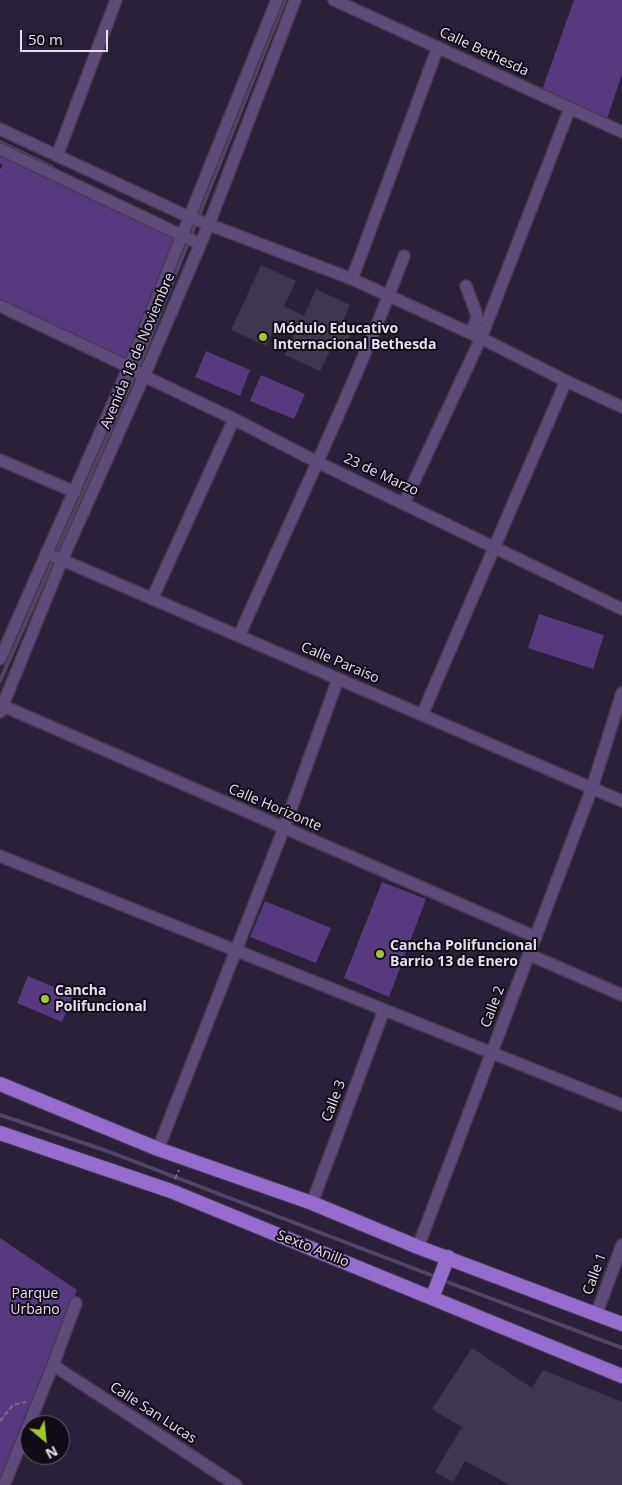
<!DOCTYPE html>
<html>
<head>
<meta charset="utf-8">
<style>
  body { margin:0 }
  #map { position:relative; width:622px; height:1485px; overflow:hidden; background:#2a2039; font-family:"Open Sans",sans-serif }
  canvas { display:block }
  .north { position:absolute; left:20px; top:1415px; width:50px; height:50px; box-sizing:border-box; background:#110c18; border:1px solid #66606e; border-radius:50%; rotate:152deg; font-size:14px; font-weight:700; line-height:20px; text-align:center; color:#e5dff0 }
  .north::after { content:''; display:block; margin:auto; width:18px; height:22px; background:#a4c824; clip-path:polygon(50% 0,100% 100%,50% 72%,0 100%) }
  .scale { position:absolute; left:20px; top:30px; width:88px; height:22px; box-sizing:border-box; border:2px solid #e5dff0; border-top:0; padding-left:6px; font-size:15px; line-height:18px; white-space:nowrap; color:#e5dff0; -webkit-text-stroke:4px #110c18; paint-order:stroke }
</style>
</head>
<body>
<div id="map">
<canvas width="622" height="1485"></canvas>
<div class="north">N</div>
<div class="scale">50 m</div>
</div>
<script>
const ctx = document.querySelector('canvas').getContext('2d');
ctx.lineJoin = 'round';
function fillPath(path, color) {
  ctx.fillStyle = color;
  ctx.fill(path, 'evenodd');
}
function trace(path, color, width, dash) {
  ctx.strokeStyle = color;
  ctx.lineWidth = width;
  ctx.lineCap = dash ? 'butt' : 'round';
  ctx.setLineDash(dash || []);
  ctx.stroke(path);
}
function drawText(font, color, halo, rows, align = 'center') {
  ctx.font = font + ' "Open Sans",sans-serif';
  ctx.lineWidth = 4;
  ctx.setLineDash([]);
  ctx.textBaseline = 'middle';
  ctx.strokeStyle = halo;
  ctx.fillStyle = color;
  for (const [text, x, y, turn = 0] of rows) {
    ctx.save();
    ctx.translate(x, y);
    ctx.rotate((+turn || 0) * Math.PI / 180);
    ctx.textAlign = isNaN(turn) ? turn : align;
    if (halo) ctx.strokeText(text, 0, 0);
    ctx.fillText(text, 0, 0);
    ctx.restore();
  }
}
const green = new Path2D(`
  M574 0H622V74L607 119 542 90Z
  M0 150 177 232 134 364 0 304V170L2 165 0 163Z
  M206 351 250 370 240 396 195 377Z
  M261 375 305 394 294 419 250 401Z
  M539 614 604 635 593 669 528 648Z
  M382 882 426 899 389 997 344 978Z
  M265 901 331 928 316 963 250 937Z
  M28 976 73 995 62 1022 17 1003Z
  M0 1238 77 1290 0 1479Z`);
const stream = new Path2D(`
  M0 142 52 167
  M0 681 140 363 285 0
  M0 1115 107 1151 436 1277
  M442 1280 622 1348`);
const building = new Path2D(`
  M261 265 296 281 284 306 304 316 316 289 350 305 339 330 350 335 343 350 333 345 320 371 285 355 297 329 278 321 266 346 231 330Z
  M472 1348 532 1388 543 1370 622 1402V1485H510L465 1461 453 1482 435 1472 462 1427 432 1409Z`);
const path = new Path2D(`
  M175 1179 179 1170
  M0 1421 13 1405 26 1402`);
const minor = new Path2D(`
  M334 0 622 132
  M0 129 189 217 352 279 481 338 566 381 622 407
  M0 149 200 244
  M57 156 116 0
  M352 279 438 47
  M466 286 475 310 477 318 470 333
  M0 306 129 367 144 376 234 419 317 462 622 609
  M0 460 75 492
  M404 503 481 338 570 108
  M46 553 622 801
  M152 599 234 419
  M239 636C295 510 355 385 404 256
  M0 659 129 367 277 0
  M3 706 536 937
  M0 712 62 560 144 376 209 224 295 0
  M422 715 566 381
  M0 856 622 1105
  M530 955 622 995
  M158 1149 284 828 338 679
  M312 1203 384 1010
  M418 1247 592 788 622 693
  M596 1315 622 1245
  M53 1365 236 1485
  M4 1485 53 1365 76 1303`);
const major = new Path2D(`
  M0 1084 158 1149 312 1203 418 1247 622 1324
  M0 1133 171 1191 622 1376
  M432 1298 448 1257`);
const markers = [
  [263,337,5,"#a4c824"],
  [380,954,5,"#a4c824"],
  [45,999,5,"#a4c824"]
];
const streetNames = [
  ["Calle Bethesda",484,52,25],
  ["Avenida 18 de Noviembre",138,351,-67],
  ["23 de Marzo",381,475,25],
  ["Calle Paraiso",340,663,23],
  ["Calle Horizonte",275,808,23],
  ["Calle 2",493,1007,-69],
  ["Calle 3",334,1101,-69],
  ["Sexto Anillo",313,1249,22],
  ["Calle 1",595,1274,-70],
  ["Calle San Lucas",153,1413,33]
];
const poiNames = [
  ["Módulo Educativo",273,329],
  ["Internacional Bethesda",273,345],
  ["Cancha Polifuncional",390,946],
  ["Barrio 13 de Enero",390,962],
  ["Cancha",55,991],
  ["Polifuncional",55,1007]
];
const parkNames = [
  ["Parque",35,1294],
  ["Urbano",35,1310]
];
fillPath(green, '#57397d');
trace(stream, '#534366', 4);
fillPath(building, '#413651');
trace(minor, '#443b53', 14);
trace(major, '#443b53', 16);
trace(path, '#766d83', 2, [5, 2.5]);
trace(minor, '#5e4b7a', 11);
trace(major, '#976ccf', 14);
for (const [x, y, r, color] of markers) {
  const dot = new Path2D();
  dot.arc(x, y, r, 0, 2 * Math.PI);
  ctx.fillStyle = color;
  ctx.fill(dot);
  trace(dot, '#110c18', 2);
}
drawText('14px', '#e5dff0', '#110c18', streetNames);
drawText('bold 14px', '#e5dff0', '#110c18', poiNames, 'left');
drawText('14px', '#e7dff4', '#110c18', parkNames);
</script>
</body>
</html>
